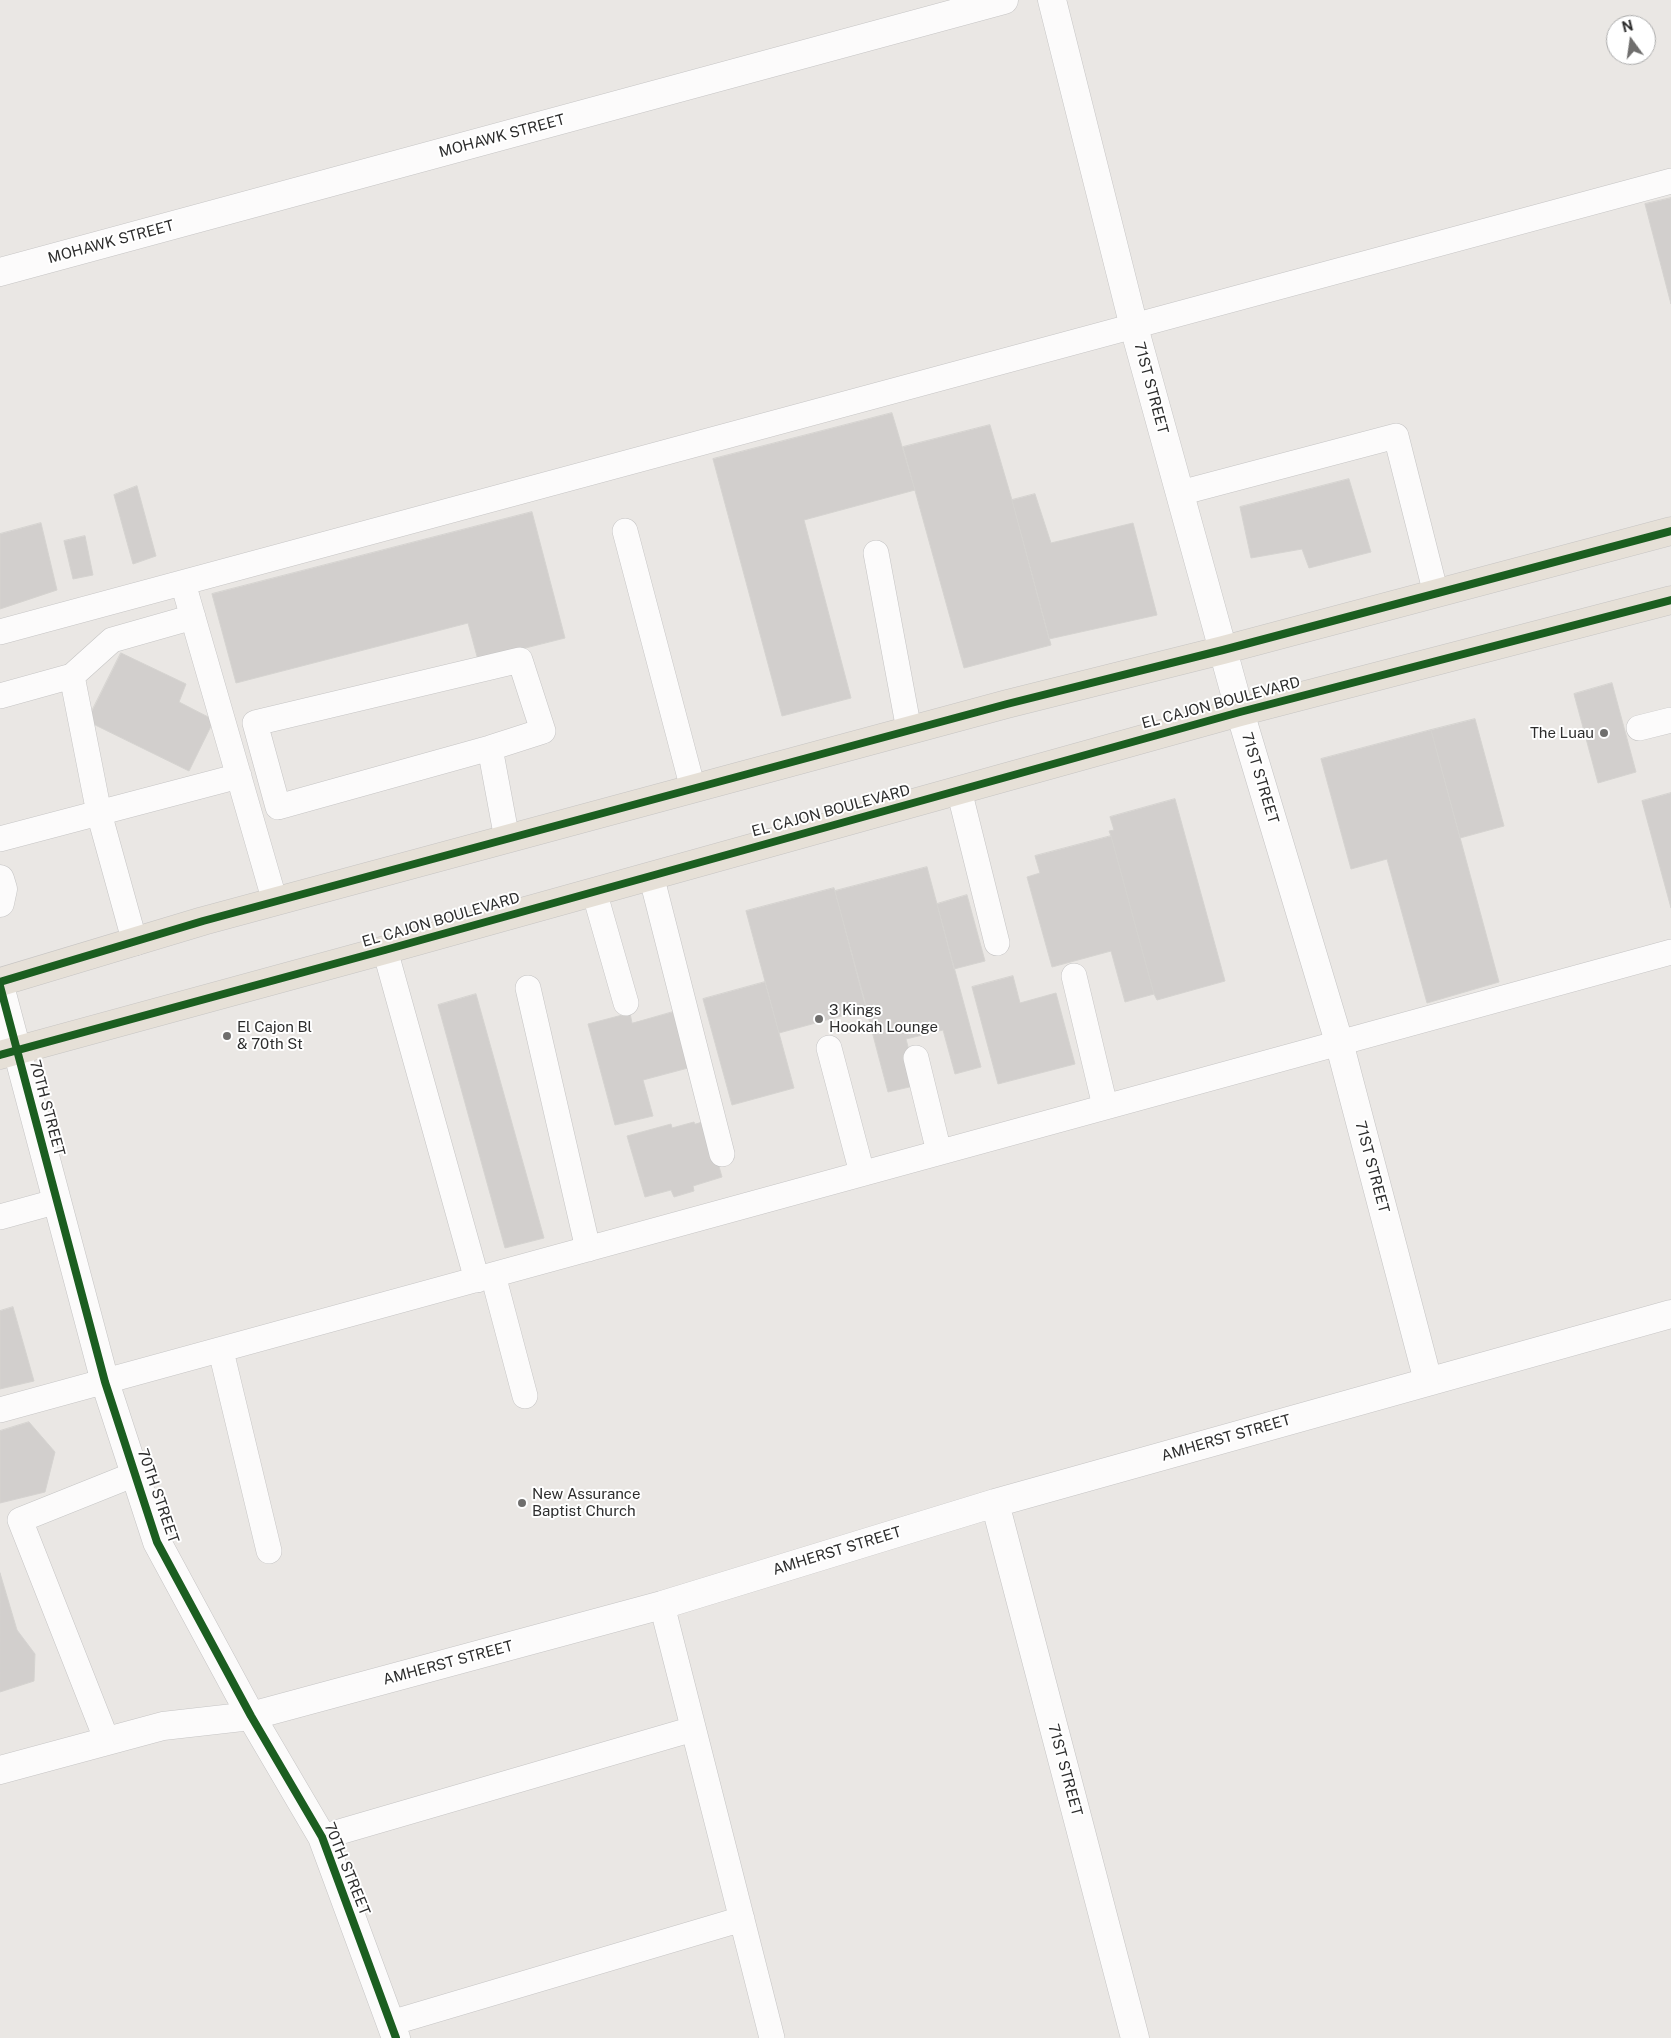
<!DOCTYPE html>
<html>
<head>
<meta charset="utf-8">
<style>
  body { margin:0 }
  #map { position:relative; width:1671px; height:2038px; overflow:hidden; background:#eae7e4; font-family:"Public Sans",sans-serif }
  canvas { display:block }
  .north { position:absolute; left:1606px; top:15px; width:50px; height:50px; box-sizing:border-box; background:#fff; border:1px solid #ababab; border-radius:50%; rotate:346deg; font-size:14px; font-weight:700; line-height:20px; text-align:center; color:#2d2d2d }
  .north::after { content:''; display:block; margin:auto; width:18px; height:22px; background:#6f6e6d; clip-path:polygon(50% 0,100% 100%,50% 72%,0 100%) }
</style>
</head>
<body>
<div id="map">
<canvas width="1671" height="2038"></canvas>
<div class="north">N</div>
</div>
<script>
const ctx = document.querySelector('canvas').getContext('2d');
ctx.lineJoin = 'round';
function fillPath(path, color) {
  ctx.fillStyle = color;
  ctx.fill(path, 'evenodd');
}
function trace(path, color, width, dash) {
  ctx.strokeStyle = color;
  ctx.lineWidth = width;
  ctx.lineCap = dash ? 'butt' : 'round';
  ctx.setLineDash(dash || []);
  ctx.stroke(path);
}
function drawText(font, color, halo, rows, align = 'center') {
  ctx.font = font + ' "Public Sans",sans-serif';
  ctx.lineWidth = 4;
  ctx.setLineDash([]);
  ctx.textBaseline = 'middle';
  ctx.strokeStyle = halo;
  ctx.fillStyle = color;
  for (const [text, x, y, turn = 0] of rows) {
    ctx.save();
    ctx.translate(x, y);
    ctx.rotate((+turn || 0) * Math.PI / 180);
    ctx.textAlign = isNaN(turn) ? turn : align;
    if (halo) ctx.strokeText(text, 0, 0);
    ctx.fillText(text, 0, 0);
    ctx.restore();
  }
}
const building = new Path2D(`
  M1671 198V304L1645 204Z
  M892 413 915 490 804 520 851 698 782 716 713 459Z
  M990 425 1012 500 1051 645 964 668 903 447Z
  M1349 479 1371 552 1309 568 1302 549 1251 558 1240 507Z
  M137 486 156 556 133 564 114 495Z
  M1035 494 1051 543 1133 523 1157 615 1049 639 1012 500Z
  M532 512 565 638 478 660 468 623 236 683 212 594Z
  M41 523 57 590 0 609V534Z
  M85 536 93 575 73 579 64 541Z
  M121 653 186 684 179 702 214 720 189 771 87 721Z
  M1612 683 1636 772 1598 783 1574 694Z
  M1475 719 1504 826 1460 838 1431 730Z
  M1431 730 1499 982 1427 1003 1387 859 1351 869 1321 759Z
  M1671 793V908L1642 801Z
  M1175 799 1225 981 1157 1000 1154 994 1111 836 1109 831 1114 830 1110 817Z
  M1111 836 1154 994 1125 1002 1111 951 1052 967 1027 877 1040 873 1035 856Z
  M927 867 981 1067 955 1074 943 1030 906 1039 918 1085 888 1092 835 891Z
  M834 888 867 1009 779 1033 746 911Z
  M967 895 985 961 954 969 937 904Z
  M1013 976 1020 1003 1056 993 1075 1064 998 1084 972 987Z
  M765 982 794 1088 732 1105 703 999Z
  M476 994 544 1238 505 1248 438 1005Z
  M673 1012 688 1068 643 1080 653 1116 615 1125 588 1024 630 1013 632 1023Z
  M706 1121 722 1177 693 1186 694 1191 674 1197 671 1190 645 1197 627 1136 671 1124 672 1128 694 1122 695 1124Z
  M13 1307 34 1381 0 1389V1311Z
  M29 1422 55 1452 45 1492 0 1503V1431Z
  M0 1573 17 1630 35 1654 34 1681 0 1692Z`);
const service = new Path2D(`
  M1180 493 1396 436 1436 594
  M625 531 693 789
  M876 553 909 730
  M183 583 275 902
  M0 632 1671 181
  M72 676 112 640 193 617
  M0 696 72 676 99 813 135 943
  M1639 728 1671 720
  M490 748 278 807 255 723 520 660 543 731 490 748 507 839
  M959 790 997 943
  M0 839 239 776
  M651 875 722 1154
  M594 891 626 1003
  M385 950 477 1280
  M1074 976 1105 1106
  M528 988 588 1249
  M829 1048 862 1173
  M916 1058 939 1152
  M0 1217 58 1201
  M493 1275 525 1396
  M221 1351 269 1551
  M0 1410 1671 952
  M662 1605 772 2038
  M107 1741 20 1520 135 1474
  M322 1837 693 1729
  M391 2023 742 1919`);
const minor = new Path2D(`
  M1052 0 1134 327 1240 712 1339 1042 1428 1381
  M0 272 1004 0
  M995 1503 1135 2038
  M251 1716 662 1605 995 1503 1671 1314`);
const tertiary = new Path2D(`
  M0 1770 163 1726 251 1716`);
const secondary = new Path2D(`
  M0 879 3 889 0 903
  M0 986 105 1382 157 1542 251 1716 322 1837 396 2038`);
const primary = new Path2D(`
  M0 982 203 921 1007 704 1223 650 1671 531
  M0 1055 385 950 1240 712 1671 600`);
const cycleway = new Path2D(`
  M0 982 203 921 1007 704 1223 650 1671 531
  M0 986 105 1382 157 1542 251 1716 322 1837 396 2038
  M0 1055 385 950 1240 712 1671 600`);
const markers = [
  [1604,733,5,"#6f6e6d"],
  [819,1019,5,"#6f6e6d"],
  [227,1036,5,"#6f6e6d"],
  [522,1503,5,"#6f6e6d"]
];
const streetNames = [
  ["MOHAWK STREET",502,136,-15],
  ["MOHAWK STREET",111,242,-15],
  ["71ST STREET",1151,388,75],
  ["EL CAJON BOULEVARD",1221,703,-15],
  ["71ST STREET",1260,778,73],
  ["EL CAJON BOULEVARD",831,811,-15],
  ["EL CAJON BOULEVARD",441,920,-16],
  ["70TH STREET",47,1108,75],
  ["71ST STREET",1372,1167,75],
  ["AMHERST STREET",1226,1438,-16],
  ["70TH STREET",158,1496,71],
  ["AMHERST STREET",837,1551,-17],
  ["AMHERST STREET",448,1663,-15],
  ["71ST STREET",1065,1770,75],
  ["70TH STREET",347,1869,68]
];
const poiNames = [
  ["The Luau",1594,733,"right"],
  ["3 Kings",829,1010],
  ["Hookah Lounge",829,1027],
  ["El Cajon Bl",237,1027],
  ["& 70th St",237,1044],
  ["New Assurance",532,1494],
  ["Baptist Church",532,1511]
];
fillPath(building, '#d2cfcd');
trace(building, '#d5d3d0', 1);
trace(service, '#c5c4c4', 26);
trace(minor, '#c5c4c4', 29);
trace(tertiary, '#c5c4c4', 29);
trace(secondary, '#c5c4c4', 29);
trace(primary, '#c6c4c3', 29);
trace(service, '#fcfbfb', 25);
trace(minor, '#fcfbfb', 28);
trace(tertiary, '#fcfbfb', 28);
trace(secondary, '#fcfbfb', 28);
trace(primary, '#e6e0d7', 28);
trace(cycleway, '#1b5e20', 8);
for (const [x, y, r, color] of markers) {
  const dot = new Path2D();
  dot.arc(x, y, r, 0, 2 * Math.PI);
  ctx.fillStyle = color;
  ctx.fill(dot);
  trace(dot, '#fff', 2);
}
drawText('15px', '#2d2d2d', '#fff', streetNames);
drawText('15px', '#2d2d2d', '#fff', poiNames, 'left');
</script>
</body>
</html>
